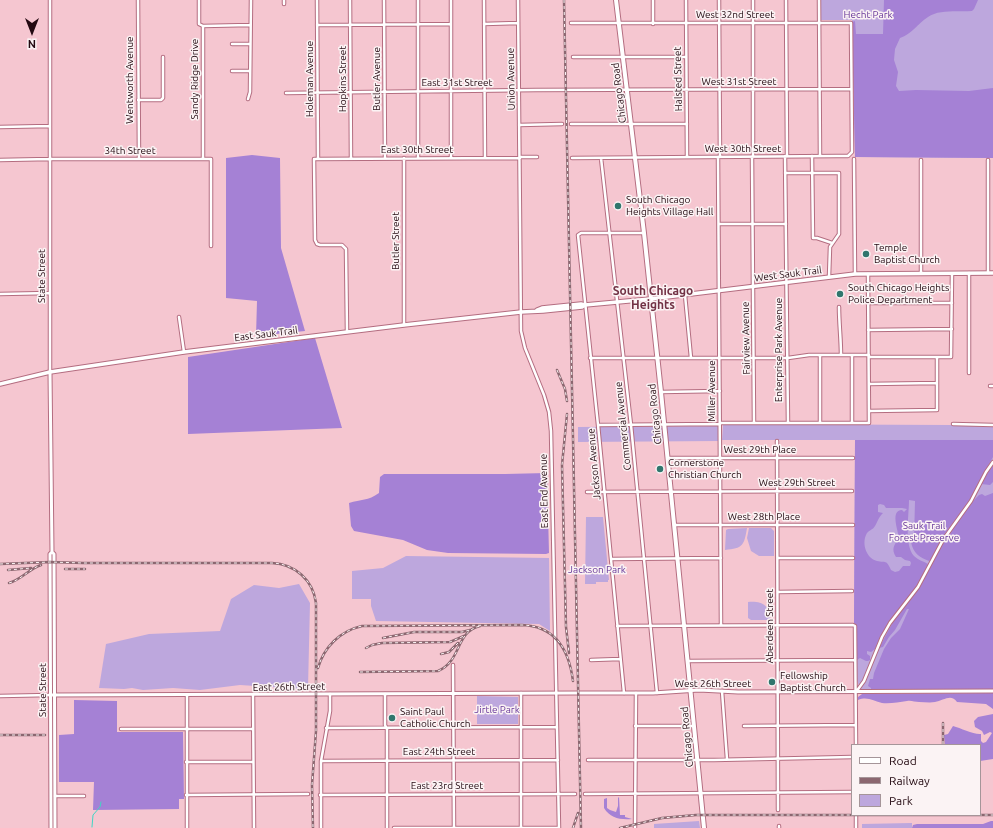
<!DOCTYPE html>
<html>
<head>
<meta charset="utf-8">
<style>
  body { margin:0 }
  #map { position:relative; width:993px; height:828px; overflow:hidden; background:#f5c6d0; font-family:Ubuntu,sans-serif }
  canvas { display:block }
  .legend { position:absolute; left:851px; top:744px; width:130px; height:72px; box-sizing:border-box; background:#fbf3f4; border:1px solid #a59599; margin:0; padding:5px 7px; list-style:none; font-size:12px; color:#230911 }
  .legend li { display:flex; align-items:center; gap:8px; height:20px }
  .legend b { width:20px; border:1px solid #a59599 }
  .north { position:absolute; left:12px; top:12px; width:40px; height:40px; -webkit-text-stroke:3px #fbf3f4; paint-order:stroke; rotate:180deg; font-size:11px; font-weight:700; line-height:16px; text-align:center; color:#230911 }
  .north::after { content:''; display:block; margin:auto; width:14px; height:18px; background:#230911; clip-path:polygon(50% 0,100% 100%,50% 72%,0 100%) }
</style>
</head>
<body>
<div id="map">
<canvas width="993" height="828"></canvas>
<ul class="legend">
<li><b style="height:5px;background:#fff"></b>Road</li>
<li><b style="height:5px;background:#8b6770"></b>Railway</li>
<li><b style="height:11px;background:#bda7dd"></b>Park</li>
</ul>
<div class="north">N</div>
</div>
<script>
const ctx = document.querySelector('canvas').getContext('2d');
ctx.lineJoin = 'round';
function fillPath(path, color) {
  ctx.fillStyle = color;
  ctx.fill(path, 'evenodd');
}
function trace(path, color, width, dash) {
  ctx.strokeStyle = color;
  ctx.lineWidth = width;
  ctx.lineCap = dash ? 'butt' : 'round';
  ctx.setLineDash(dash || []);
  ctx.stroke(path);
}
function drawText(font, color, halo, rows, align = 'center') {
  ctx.font = font + ' Ubuntu,sans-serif';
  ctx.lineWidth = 3;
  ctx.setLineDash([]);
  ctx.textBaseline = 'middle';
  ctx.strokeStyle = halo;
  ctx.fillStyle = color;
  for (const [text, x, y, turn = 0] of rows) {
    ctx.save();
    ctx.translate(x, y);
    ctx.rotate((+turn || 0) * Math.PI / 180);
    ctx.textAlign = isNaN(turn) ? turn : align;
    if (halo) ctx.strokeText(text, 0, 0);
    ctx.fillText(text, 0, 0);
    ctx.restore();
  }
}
const green = new Path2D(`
  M821 0H993V158L855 157 852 20H821Z
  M725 424 950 425 993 427V690H860L857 680V627L854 623 855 440H722L723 425Z
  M719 426V441L578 442V427Z
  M586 517H603L609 580H608V582H596V584H585Z
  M747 528C744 546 743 548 725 550L726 530 728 529Z
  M749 528H771L774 531V556H759L751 551 747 538Z
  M406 556 549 558 550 631 539 624 376 621 371 606V599H352V571L383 568Z
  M299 584 310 603 308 688 301 689 240 685 200 690 173 688 143 690 132 688 124 689 99 688 106 644 149 634 220 631 231 599 254 585 279 588Z
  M748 602C763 601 769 605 770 620H751L748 618Z
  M477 696 518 697V724H477Z
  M699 821 700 828H654V824Z
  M912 823V828H862V824Z`);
const forest = new Path2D(`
  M884 0H978L974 9 972 11C958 12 939 9 928 17 917 24 912 34 900 38L895 49 894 60 898 72 896 86 899 91 916 90 969 91 993 88V158L855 157 852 22 855 21 856 34H883Z
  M252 155 280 158 281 248 305 331 256 336 257 301 226 298V158Z
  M315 338 342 428 188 434V357Z
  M855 440H993V457L968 503 946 532 931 560 929 561C919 557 913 553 911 542L914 540 915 501 909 500C909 515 904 545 914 556 918 560 923 561 928 564V566L916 587 889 622 875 649 871 652 867 651V654L870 656V660L868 661H866L860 658 857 660V627L854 623ZM880 504 884 505 886 508H902L907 509 904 512 902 510C890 510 898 530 899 538 894 545 891 549 896 557H901L905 560 910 561 911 563 910 566H903L899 571 895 572 891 570C886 559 886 563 877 561 866 558 862 544 866 535 868 530 873 530 875 526 878 521 878 518 883 513L878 512V505Z
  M993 464V482L990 485 981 484Z
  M547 473 549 553 546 554 448 553 427 550 403 540 354 531 351 526 349 503C361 499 368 501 379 493L380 477 384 474H505Z
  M993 493V690L871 691V688L868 686 870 679H873L874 673 884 649 891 638 900 629 909 609H907L895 630 889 637 883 647 879 648 893 622 922 582 943 542 971 503 979 495 982 494 985 496Z
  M993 693V709L986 704 957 702C951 693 943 701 935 702 930 703 924 702 919 702 915 702 911 700 907 701 899 702 890 704 882 703 874 701 867 696 858 700V697L862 694Z
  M74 700 117 701V732H183L184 799H179V809L93 810 94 782H59V735L74 734Z
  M993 714V759L980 761V745H945L944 735 948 734 953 726C961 728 974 735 981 734V741L983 743 986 742 992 733 990 732 984 735 982 731 975 727 974 721 978 717Z
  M619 797 620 815H625V817L632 819C620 820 610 818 604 808V799L607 798V808L610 810 616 812 618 806V798Z
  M991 821H993V828H912L913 825 917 824H983Z`);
const stream = new Path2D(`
  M92 827 93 815 100 807 101 802`);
const minor = new Path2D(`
  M50 0V372
  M138 0 139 159
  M199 0V24L203 26V159
  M284 0V4
  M317 0 318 159
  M350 0 351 159
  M384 0 385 158
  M418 0V158
  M451 0V158
  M484 0 485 158
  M518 0 521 331 525 348 544 395 549 412 551 431 559 828
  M653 0V24
  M686 0 687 157
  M719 0 720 157
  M753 0V157
  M786 0 787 156
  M819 0 820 156
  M571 23H851L852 152 848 156H837L572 158
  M484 24 518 23
  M317 25 451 24
  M203 26 250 25
  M232 44H250
  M573 57H686
  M232 71H250
  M286 93 536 90 851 89
  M248 99 250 92 251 0
  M138 100H161L163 98V57
  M571 124H687
  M519 125 562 124
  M0 127 50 126
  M785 156 788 423
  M812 156 813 238H817L832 243
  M520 157H537
  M718 157 721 625
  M752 157 754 423
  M404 158V325
  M601 158 631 425 657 693
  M50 159H211V246
  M854 159 855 274
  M0 160 50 159
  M785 173H839V234L830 247 829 277
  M719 224H786
  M921 273V160
  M988 273V160
  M0 294 50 293
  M685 295 691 358
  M868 303H952
  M839 307C839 323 841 339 841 355
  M179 317 184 352
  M868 330 952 329
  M347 332 346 249 342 245H320L317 244 315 240 314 159 520 158
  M852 355V423
  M820 356V423
  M869 357H951L952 274
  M590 358H788L809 355H869
  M969 373V273
  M869 384 937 383
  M990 386H993
  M661 392 720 391
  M869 411 937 410V357
  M720 423H869L868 274
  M953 424 993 425
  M598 425 720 424
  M777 441 778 810
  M668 458H853
  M587 492 852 491
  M674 525H853
  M778 558H853
  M611 559 721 558
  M778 592 852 591
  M617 626 853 625 855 626 856 745
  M591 660 620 659
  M688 661 855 660
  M453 665 454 828
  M722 691 727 759
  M856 692 864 681 882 637 890 623 918 587 943 540 971 501 986 472 993 462
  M521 693V828
  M624 693 598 425 578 235 581 233H644
  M385 694V725L387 729V828
  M253 695 254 828
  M0 696 51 695
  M635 726H693
  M744 726 855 725
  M326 728 557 727
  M121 729H253
  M588 760H714L852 757
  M321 761 558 760
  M186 762H253
  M585 794 852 792
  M186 795 308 794
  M320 795 575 794
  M55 796H84
  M856 815V828
  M187 828V695
  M321 828V761L330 711V694
  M394 828H559
  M635 828 636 693
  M779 828V826`);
const tertiary = new Path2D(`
  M50 372 52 552 54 554 55 828
  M51 695 578 693H653L699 690 738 692 993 691
  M51 828 50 554 52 552`);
const secondary = new Path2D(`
  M537 310 542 308 581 304 585 305
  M0 384 50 372 184 352 404 325 521 312 543 311 582 307 585 305 650 299 855 274 993 273`);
const primary = new Path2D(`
  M616 0 644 233 661 392 704 828`);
const rail = new Path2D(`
  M564 0 581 828
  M557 370 565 389 567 401
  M567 414 562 465 566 627 569 653
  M0 564 50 562 83 563H272C295 564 313 580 316 603V731L312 785 313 828
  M65 569H85
  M8 570 31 568
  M9 583C21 580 29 569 41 565
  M383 638 414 632H462L470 630
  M366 648 372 645 382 643 450 642 464 636
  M441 654 449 652 458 643
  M318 668C324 647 340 631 362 626L522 625C556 626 569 650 573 681
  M360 672 438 671C462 661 455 632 480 626
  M943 723V745
  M0 735H45
  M573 828 578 813
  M620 828 662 818 696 815H993`);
const markers = [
  [618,206,4,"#30766d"],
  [866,254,4,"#30766d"],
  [840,294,4,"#30766d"],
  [660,469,4,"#30766d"],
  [772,682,4,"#30766d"],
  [392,718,4,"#30766d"]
];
const streetNames = [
  ["West 32nd Street",735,15],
  ["Sandy Ridge Drive",195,79,-90],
  ["Holeman Avenue",310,79,-90],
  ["Hopkins Street",343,79,-90],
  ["Butler Avenue",377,79,-90],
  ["Union Avenue",511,79,-91],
  ["Halsted Street",678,79,-91],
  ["Wentworth Avenue",130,80,-90],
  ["West 31st Street",739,82],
  ["East 31st Street",457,83],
  ["Chicago Road",619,93,-97],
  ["West 30th Street",743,149],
  ["East 30th Street",417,150],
  ["34th Street",130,151],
  ["Butler Street",396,241,-90],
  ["West Sauk Trail",788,274,-7],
  ["State Street",42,276,-90],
  ["East Sauk Trail",266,334,-7],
  ["Fairview Avenue",746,338,-91],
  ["Enterprise Park Avenue",779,350,-90],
  ["Miller Avenue",712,391,-90],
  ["Chicago Road",655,414,-96],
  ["Commercial Avenue",623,426,-96],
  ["West 29th Place",760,450],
  ["Jackson Avenue",594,464,-95],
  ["West 29th Street",797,483],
  ["East End Avenue",544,491,-91],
  ["West 28th Place",764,517],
  ["Aberdeen Street",770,626,-90],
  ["West 26th Street",713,684],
  ["East 26th Street",289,687,-1],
  ["State Street",43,690,-90],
  ["Chicago Road",687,737,-95],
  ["East 24th Street",439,752],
  ["East 23rd Street",447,786]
];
const parkNames = [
  ["Hecht Park",868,15],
  ["Sauk Trail",924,526],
  ["Forest Preserve",924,538],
  ["Jackson Park",597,570],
  ["Jirtle Park",497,710]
];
const poiNames = [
  ["South Chicago",626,200],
  ["Heights Village Hall",626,212],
  ["Temple",874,248],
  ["Baptist Church",874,260],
  ["South Chicago Heights",848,288],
  ["Police Department",848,300],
  ["Cornerstone",668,463],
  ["Christian Church",668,475],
  ["Fellowship",780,676],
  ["Baptist Church",780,688],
  ["Saint Paul",400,712],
  ["Catholic Church",400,724]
];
const quarterNames = [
  ["South Chicago",653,291],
  ["Heights",653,305]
];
fillPath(green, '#bda7dd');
fillPath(forest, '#a581d5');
trace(stream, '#3fd6c4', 1);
trace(minor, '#b46d80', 4.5);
trace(tertiary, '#b46d80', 5);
trace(secondary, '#b46d80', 5.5);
trace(primary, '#b46d80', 6);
trace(minor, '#fff', 2.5);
trace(tertiary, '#fff', 3);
trace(secondary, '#fff', 3.5);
trace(primary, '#fff', 4);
trace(rail, '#8b6770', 2.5);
trace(rail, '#fbf3f4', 1, [3]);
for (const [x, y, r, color] of markers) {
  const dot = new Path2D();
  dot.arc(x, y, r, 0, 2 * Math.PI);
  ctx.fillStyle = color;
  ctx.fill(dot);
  trace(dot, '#fbf3f4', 1.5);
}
drawText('10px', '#230911', '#fbf3f4', streetNames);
drawText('10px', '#663598', '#fbf3f4', parkNames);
drawText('10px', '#230911', '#fbf3f4', poiNames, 'left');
drawText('bold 12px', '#723245', '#fbf3f4', quarterNames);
</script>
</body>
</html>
